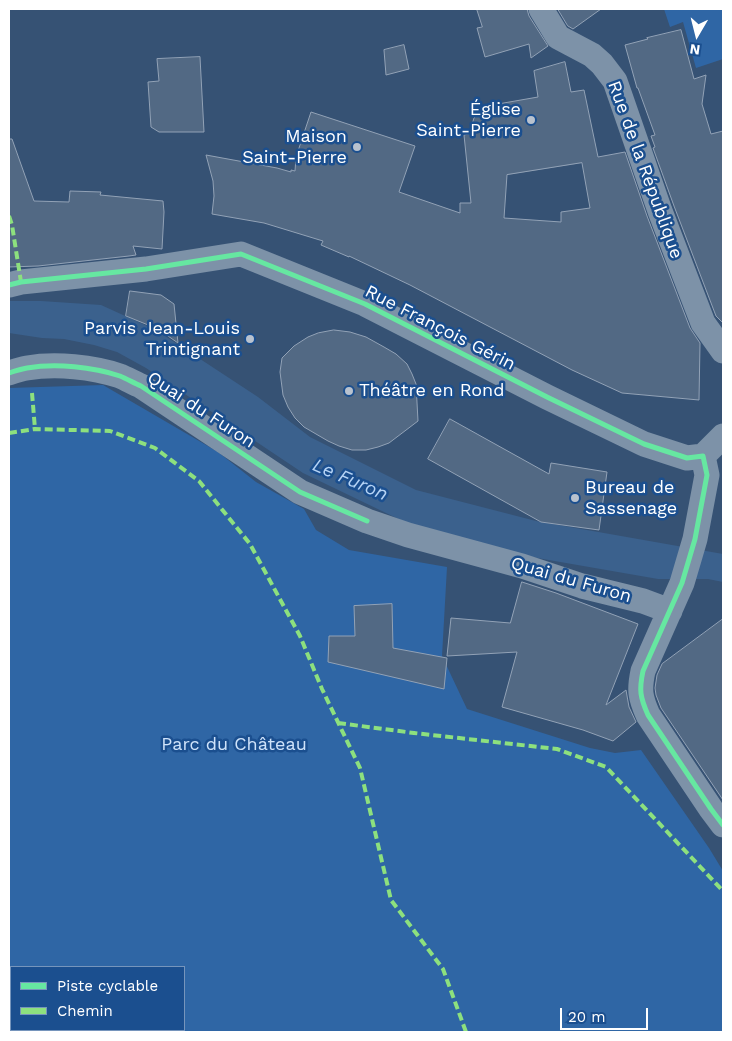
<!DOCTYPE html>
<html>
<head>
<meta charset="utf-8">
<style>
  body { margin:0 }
  #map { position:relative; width:732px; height:1041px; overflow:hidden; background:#365274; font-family:"Work Sans",sans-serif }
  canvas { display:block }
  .frame { position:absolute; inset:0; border:10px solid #fff; pointer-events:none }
  .legend { position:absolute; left:10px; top:966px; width:175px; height:65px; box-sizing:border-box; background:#1b4f8f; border:1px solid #7695bc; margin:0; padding:6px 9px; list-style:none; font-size:15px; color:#fff }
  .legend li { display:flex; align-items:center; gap:10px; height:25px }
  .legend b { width:25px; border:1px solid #7695bc }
  .north { position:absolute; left:672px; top:10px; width:50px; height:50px; -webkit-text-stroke:4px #1b4f8f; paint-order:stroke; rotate:188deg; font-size:14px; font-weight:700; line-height:20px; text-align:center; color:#fff }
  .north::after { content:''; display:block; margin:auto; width:18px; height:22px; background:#fff; clip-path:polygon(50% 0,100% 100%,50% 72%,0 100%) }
  .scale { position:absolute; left:560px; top:1008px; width:88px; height:22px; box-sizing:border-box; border:2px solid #fff; border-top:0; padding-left:6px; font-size:15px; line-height:18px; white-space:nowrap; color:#fff; -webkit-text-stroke:4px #1b4f8f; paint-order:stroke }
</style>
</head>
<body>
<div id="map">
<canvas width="732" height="1041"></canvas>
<div class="frame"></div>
<ul class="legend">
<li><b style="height:6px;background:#66e7a1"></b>Piste cyclable</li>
<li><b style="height:6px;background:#8de07e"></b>Chemin</li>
</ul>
<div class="north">N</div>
<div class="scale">20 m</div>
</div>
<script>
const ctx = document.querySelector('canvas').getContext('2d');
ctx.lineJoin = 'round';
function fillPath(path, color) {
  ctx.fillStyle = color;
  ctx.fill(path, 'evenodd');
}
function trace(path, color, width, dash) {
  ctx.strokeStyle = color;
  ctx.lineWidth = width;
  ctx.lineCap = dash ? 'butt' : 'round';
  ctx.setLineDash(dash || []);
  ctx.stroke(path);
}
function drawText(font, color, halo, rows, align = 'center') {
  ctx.font = font + ' "Work Sans",sans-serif';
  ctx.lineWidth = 5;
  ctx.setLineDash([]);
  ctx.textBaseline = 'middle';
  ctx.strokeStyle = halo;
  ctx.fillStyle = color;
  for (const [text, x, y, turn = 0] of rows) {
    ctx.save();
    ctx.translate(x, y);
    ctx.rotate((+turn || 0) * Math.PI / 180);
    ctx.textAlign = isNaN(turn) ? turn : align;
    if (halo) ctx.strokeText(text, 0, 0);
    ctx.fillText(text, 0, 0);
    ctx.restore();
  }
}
const green = new Path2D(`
  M664 9H723V59L696 68 683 22 670 27Z
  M103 385 218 452 256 482 304 509 316 530 349 550 447 567 442 656 467 709 590 748 615 753 641 750 709 848 723 871V1032H9V388ZM11 967H184V1030H11Z`);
const water = new Path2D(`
  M9 301H41L101 305 156 330 258 397 310 437 416 490 536 521 723 554V582L708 579H658L520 555 413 526 303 473 146 368 117 352 94 345 64 339 42 338 9 333Z`);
const building = new Path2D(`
  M477 9H527L529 16 548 46 531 58 529 44 485 57 477 28 482 27Z
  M558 9H601L573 29 568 26Z
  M681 30 694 79 706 75 702 104 711 134 723 131V323L716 316 674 206 653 148 655 147 651 136 655 135 638 88H637L625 45 648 39 647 38Z
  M404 45 409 69 386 75 384 50Z
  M200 57 204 132H159L151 127 148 82 159 81 157 59Z
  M565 62 571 92 584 90 598 157 625 152 647 216 690 328 700 343 699 400 622 393 572 370 410 285 349 256V257L321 245 323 241 264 223 212 214 214 196 213 181 206 155 277 168 291 172V170L295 171 296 157 311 112 415 146 399 192 460 213V203H471L464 135 469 134 474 118 478 114 498 106V104L538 97 534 71ZM582 163 590 208 561 212V222L504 218 507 175Z
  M9 139H12L34 201 69 202 70 191 101 192 100 195 163 201 164 212 162 249 133 246 136 255 129 256 38 266 9 267Z
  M130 291 161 295 174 304 178 343 158 329 126 316Z
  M334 330 350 332 366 337 384 347 396 354 407 364 412 374 416 384 418 421 389 443 378 447 366 450H352L339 446 328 441 304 427 295 418 288 407 283 395 280 372 282 358 294 346 308 337 318 333Z
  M450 419 549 474 551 463 607 472 599 530 541 522 428 459Z
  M522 582 556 593 638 624 606 705 626 690 629 707 636 722 613 741 583 730 502 707 517 652 447 656 451 618 510 623Z
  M392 604 393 648 447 658 444 689 328 662 329 636H355L354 606Z
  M723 619V800L661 708 656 695 655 688 657 675 662 664Z`);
const street = new Path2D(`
  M541 9 558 37 592 55 602 64 615 81 660 211 703 323 723 351
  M9 285 21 282 146 269 241 254 365 304 547 397 644 444 687 458 703 456
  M9 373C15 371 21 369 27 368 56 363 93 367 120 376 127 379 134 383 141 386L300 492 367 521 408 535 522 566 582 586 643 601 670 611
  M703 456 707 475 695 539 682 583 643 671C639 690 640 697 648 715L711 809 723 825
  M703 456 723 436`);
const quiet = new Path2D(`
  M9 216 12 225 21 282
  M32 393 35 429
  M9 433 35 429 110 431 155 448 199 481 250 544 300 636 322 689 360 768 391 900 443 969 466 1032
  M338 723 414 733 557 749 606 767 723 891`);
const cycleway = new Path2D(`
  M9 285 21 282 146 269 241 254 365 304 547 397 644 444 687 458 703 456 707 475 695 539 682 583 643 671C639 690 640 697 648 715L711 809 723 825
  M9 373C15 371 21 369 27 368 56 363 93 367 120 376 127 379 134 383 141 386L300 492 367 521`);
const markers = [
  [531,120,5,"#b9c2ce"],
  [357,147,5,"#b9c2ce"],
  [250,339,5,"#b9c2ce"],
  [349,391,5,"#b9c2ce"],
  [575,498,5,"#b9c2ce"]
];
const poiNames = [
  ["Église",521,110],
  ["Saint-Pierre",521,131],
  ["Maison",347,137],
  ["Saint-Pierre",347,158],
  ["Parvis Jean-Louis",240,329],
  ["Trintignant",240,350],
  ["Théâtre en Rond",359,391,"left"],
  ["Bureau de",585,488,"left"],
  ["Sassenage",585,509,"left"]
];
const streetNames = [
  ["Rue de la République",645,170,70],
  ["Rue François Gérin",440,328,27],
  ["Quai du Furon",201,410,33],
  ["Quai du Furon",571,580,16]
];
const parkNames = [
  ["Parc du Château",234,745]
];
const waterNames = [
  ["Le Furon",350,480,23]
];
fillPath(green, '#2f66a5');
fillPath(water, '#3b618d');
fillPath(building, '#526984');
trace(building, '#92a2b6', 1);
trace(street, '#7d92a8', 25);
trace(quiet, '#8de07e', 4, [8, 4]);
trace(cycleway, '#66e7a1', 5);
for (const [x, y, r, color] of markers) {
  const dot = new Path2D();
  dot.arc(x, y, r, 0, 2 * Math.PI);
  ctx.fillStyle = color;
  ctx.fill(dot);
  trace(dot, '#1b4f8f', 2);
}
drawText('18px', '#fff', '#1b4f8f', poiNames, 'right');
drawText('18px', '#fff', '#1b4f8f', streetNames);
drawText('18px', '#cfe3fa', '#1b4f8f', parkNames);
drawText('italic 19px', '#b5d3f5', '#1b4f8f', waterNames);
</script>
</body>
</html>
